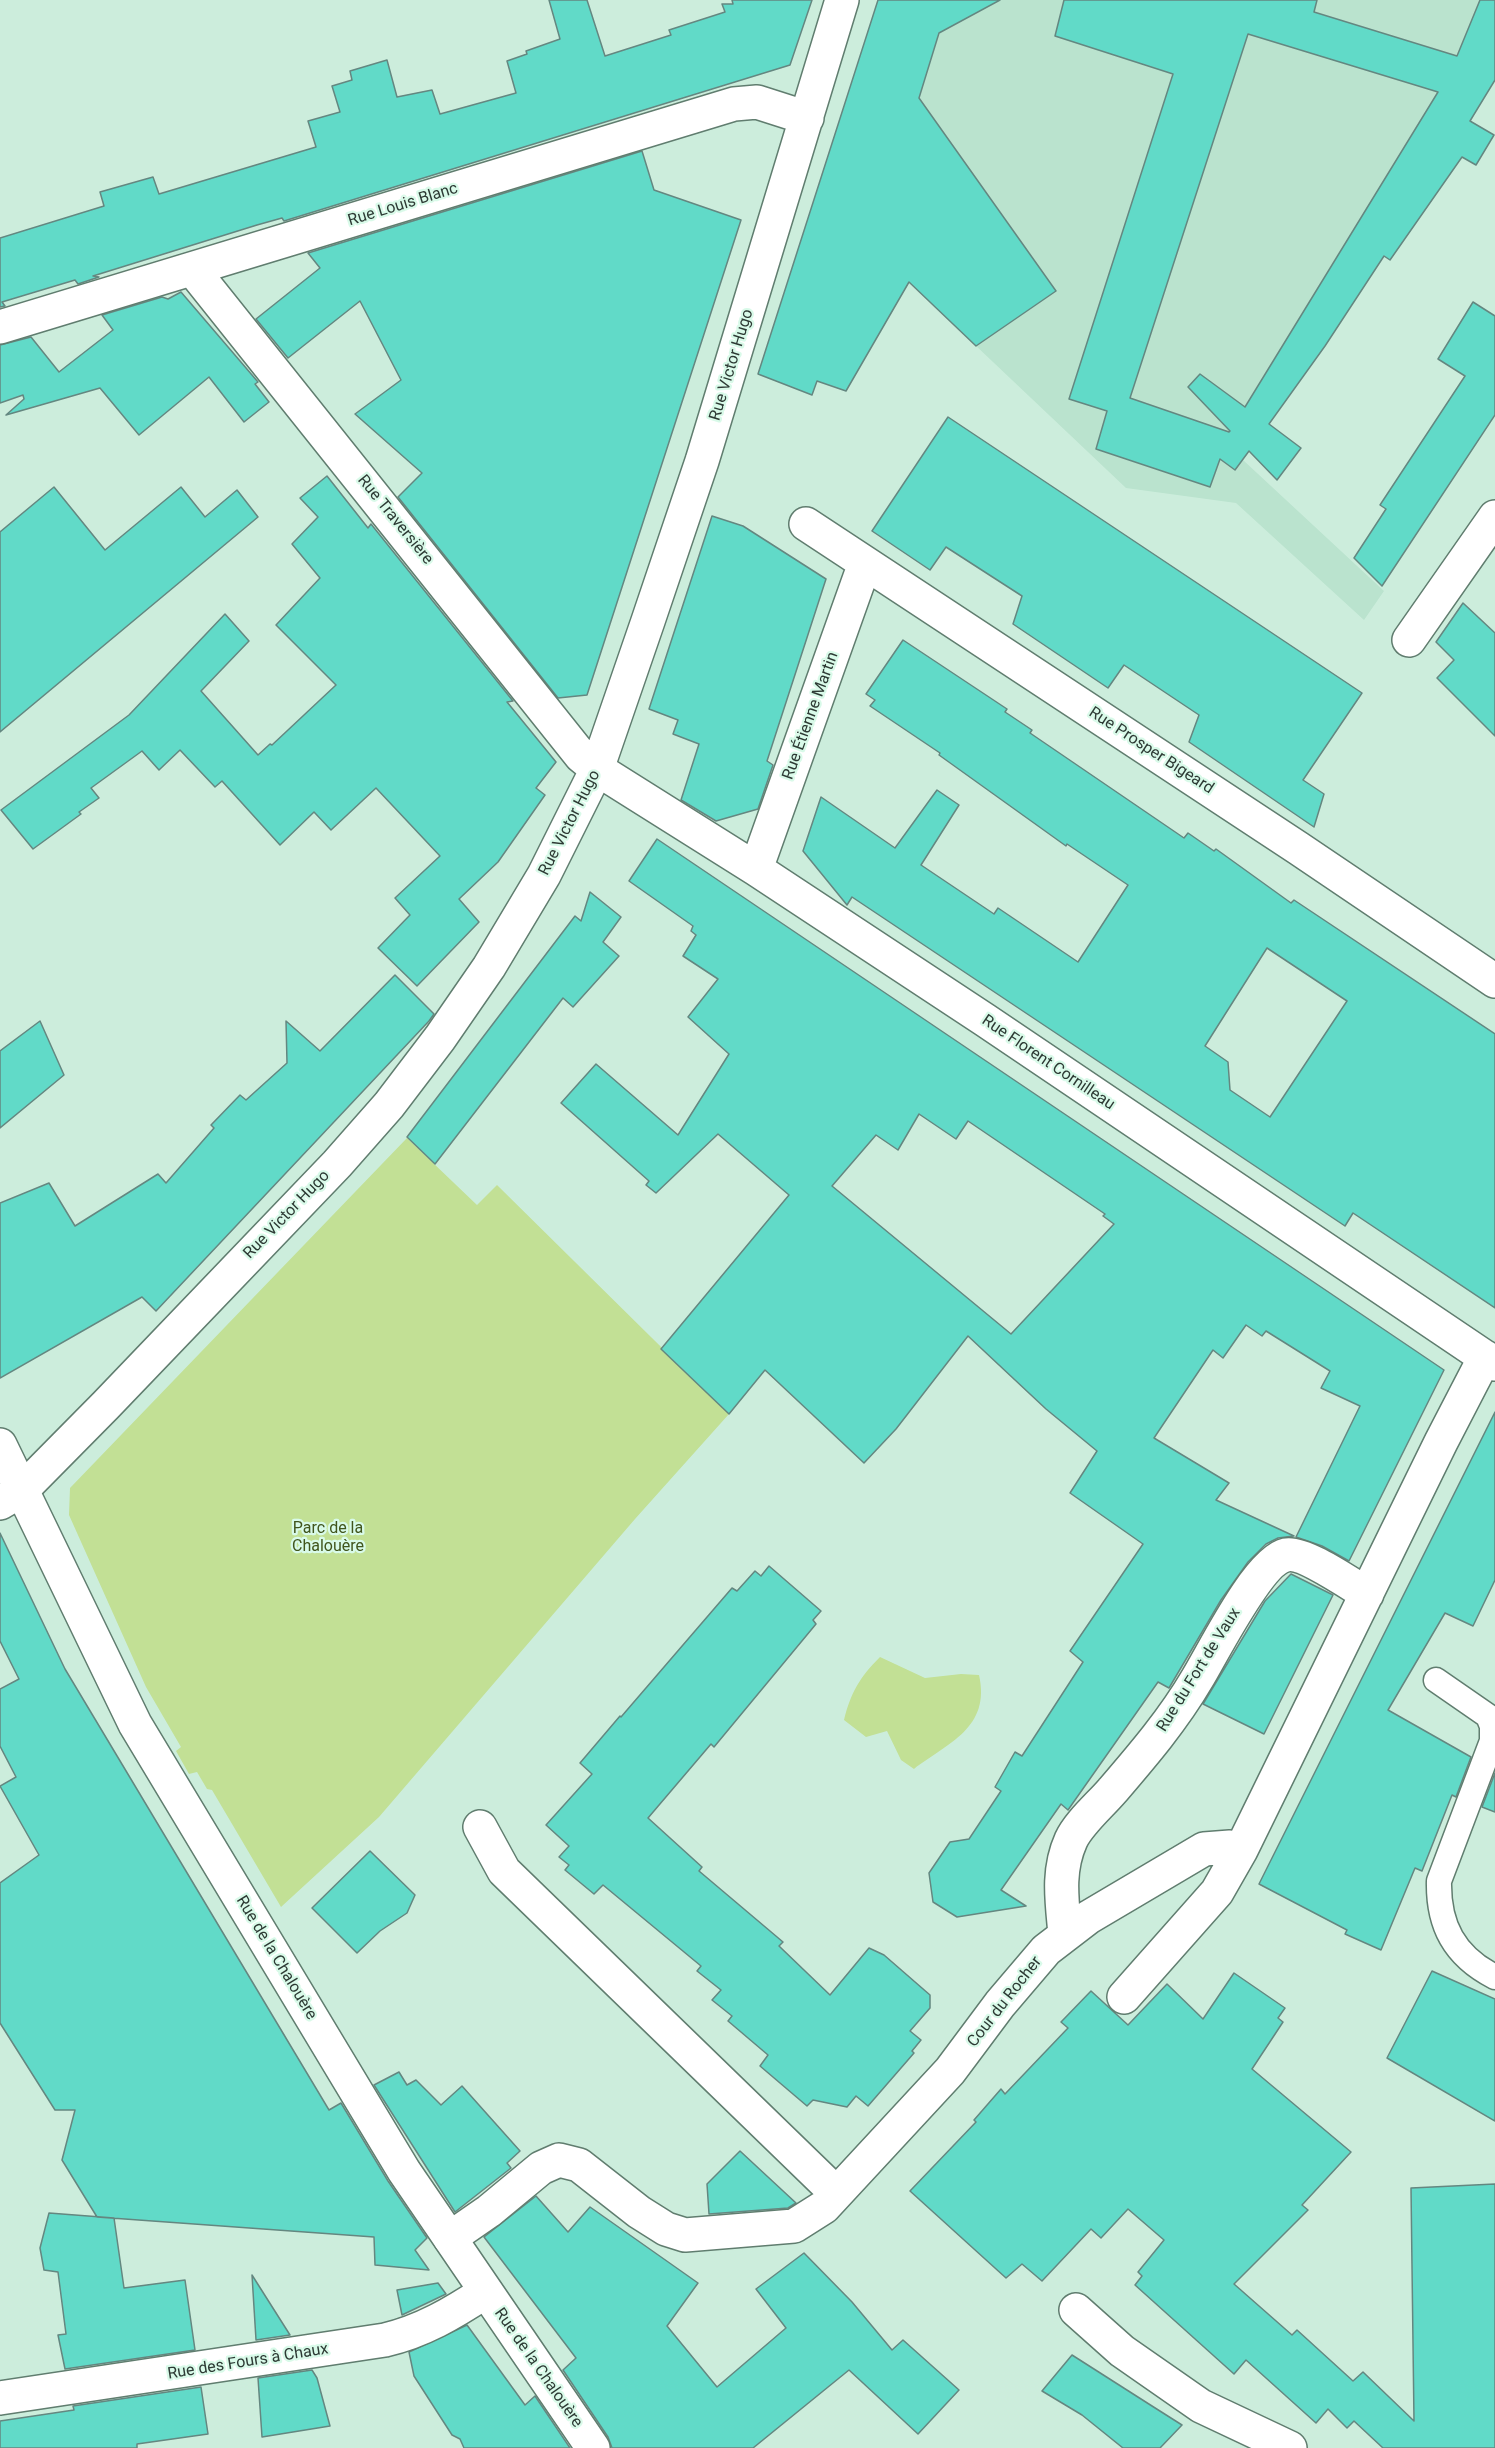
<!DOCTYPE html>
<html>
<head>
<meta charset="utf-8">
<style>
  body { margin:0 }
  canvas { display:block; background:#cceddc }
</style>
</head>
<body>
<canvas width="1495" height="2448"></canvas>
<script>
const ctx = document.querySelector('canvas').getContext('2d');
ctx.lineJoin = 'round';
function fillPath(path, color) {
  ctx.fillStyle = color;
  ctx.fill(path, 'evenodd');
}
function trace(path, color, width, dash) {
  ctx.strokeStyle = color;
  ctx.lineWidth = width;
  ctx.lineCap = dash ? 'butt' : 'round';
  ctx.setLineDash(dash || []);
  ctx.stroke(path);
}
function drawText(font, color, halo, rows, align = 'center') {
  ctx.font = font + ' Roboto,sans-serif';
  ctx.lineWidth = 4.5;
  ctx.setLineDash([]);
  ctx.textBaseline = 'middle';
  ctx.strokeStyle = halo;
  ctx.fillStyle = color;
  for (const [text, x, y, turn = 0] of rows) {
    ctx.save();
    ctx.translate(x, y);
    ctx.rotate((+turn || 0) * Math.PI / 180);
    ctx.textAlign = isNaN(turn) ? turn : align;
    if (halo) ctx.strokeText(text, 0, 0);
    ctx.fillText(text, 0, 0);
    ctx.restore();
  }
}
const built = new Path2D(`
  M878 0H1495V73L1243 460 1384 591 1364 620 1236 503 1126 488 898 272 917 199 824 168Z`);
const green = new Path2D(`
  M407 1138 477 1205 497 1185 729 1414 635 1519 379 1817 281 1907 212 1790 207 1789 197 1772 189 1774 176 1751 181 1747 146 1687 69 1515 70 1488Z
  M880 1657 925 1678 961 1674 979 1675C991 1728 948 1743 914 1769L901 1760 887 1731 866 1737 844 1720C851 1692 860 1677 880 1657Z`);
const building = new Path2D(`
  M549 0H587L605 56 671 35 669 30 725 12 722 4H733L732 0H812L790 65 284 221 282 218 257 225 93 276 99 277 78 284 75 280 2 302 5 306 0 307V238L104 206 100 192 153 177 159 194 316 147 308 121 340 112 332 86 352 80 350 71 387 60 397 97 432 90 440 114 516 93 507 61 527 54 526 51 560 39Z
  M878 0H1000L939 33 919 98 1056 291 976 346 909 282 846 391 817 381 812 395 758 374Z
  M1064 0H1317L1314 12 1457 56 1480 0H1495V80L1470 121 1494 135 1476 165 1462 157 1390 260 1384 256 1325 346 1269 424 1301 448 1277 480 1249 451 1235 470 1220 459 1210 487 1096 449 1107 411 1069 399 1173 74 1055 36ZM1248 34 1438 92 1245 407 1200 374 1188 387 1230 431 1229 432 1130 398Z
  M642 151 654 190 741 220 587 695 558 698 398 497 422 473 355 414 401 380 360 301 288 358 256 319 320 268 308 253Z
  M181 292 258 382 255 384 269 402 244 422 209 377 139 435 100 388 6 415 24 399 23 395 0 403V345L31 337 59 372 113 330 102 315 162 297 168 299Z
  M1473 302 1495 316V415L1382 586 1354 558 1386 509 1380 505 1465 376 1438 359Z
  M948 417 1362 693 1303 780 1324 794 1314 827 1189 742 1199 715 1124 665 1108 688 1013 624 1022 596 946 547 930 570 872 531Z
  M327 476 368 528 371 524 513 701 507 702 556 762 536 788 545 795 498 862 459 899 479 922 417 986 378 948 410 915 395 898 440 856 376 788 331 830 314 812 280 845 222 781 215 787 180 750 159 770 142 751 91 788 99 798 79 812 81 814 33 849 1 810 129 715 225 614 249 641 201 691 258 755 270 744 272 745 336 685 276 625 320 578 292 544 318 517 300 498Z
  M54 487 105 550 181 487 205 517 237 490 258 517 0 732V532Z
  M712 516 743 526 826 579 767 761 773 765 758 809 716 821 681 800 699 744 673 734 678 720 649 709Z
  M1463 603 1495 633V736L1437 678 1454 660 1436 642Z
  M903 640 1007 709 1005 712 1032 730 1030 733 1184 838 1188 833 1214 851 1216 849 1291 903 1294 900 1495 1034V1308L1353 1213 1345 1226 852 897 847 905 803 851 821 797 895 848 937 790 959 805 921 865 994 914 998 908 1078 962 1128 885 1067 844 1066 846 939 755 940 753 870 706 875 700 866 694ZM1267 948 1347 1001 1270 1117 1230 1090 1228 1062 1205 1046Z
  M657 839 1444 1370 1349 1561 1322 1546 1296 1537 1360 1406 1321 1388 1330 1371 1266 1331 1262 1336 1246 1325 1223 1358 1213 1350 1154 1438 1229 1483 1216 1500 1294 1536 1278 1538 1266 1544 1248 1562 1221 1600 1169 1688 1158 1682 1068 1810 1061 1804 1001 1890 1026 1906 957 1917 933 1902 929 1873 950 1842 969 1839 1001 1791 995 1787 1015 1752 1022 1756 1083 1662 1070 1651 1143 1544 1070 1493 1097 1451 1046 1409 968 1336 896 1429 864 1463 765 1370 729 1414 661 1349 789 1195 718 1134 656 1193 646 1185 649 1181 561 1103 596 1064 678 1135 729 1054 688 1017 718 979 683 956 696 935 691 931 693 926 629 881ZM919 1114 956 1139 968 1121 1105 1214 1103 1216 1114 1224 1011 1334 832 1186 876 1135 898 1150Z
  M590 892 621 917 603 942 619 956 573 1007 563 998 435 1164 407 1137 575 916 581 921Z
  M395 975 434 1014 429 1021 156 1311 142 1297 0 1378V1203L49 1183 75 1226 158 1174 166 1183 214 1128 211 1125 240 1095 246 1100 287 1063 286 1021 320 1051Z
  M40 1021 64 1075 0 1128V1051Z
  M1495 1412V1580L1473 1626 1445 1613 1388 1710 1471 1757 1456 1797 1452 1795 1422 1871 1415 1868 1381 1950 1345 1934 1347 1930 1259 1884Z
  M0 1533 65 1669 329 2110 341 2103 388 2181 427 2238 415 2250 429 2270 375 2265 374 2237 97 2217 62 2160 75 2110H55L0 2023V1883L39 1855 0 1786 16 1777 0 1746V1689L19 1679 0 1641Z
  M769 1566 821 1611 813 1620 816 1624 714 1747 711 1744 648 1818 702 1867 699 1871 783 1942 779 1946 830 1995 869 1948 884 1955 930 1995V2008L910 2031 921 2040 912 2051 914 2053 868 2106 856 2096 847 2107 813 2100 807 2106 760 2066 768 2055 728 2021 732 2016 712 2000 721 1990 697 1971 701 1966 603 1885 594 1894 565 1870 569 1865 559 1857 569 1846 546 1825 592 1774 580 1763 620 1716 621 1717 732 1588 737 1591 755 1571 761 1576Z
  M1291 1574 1333 1595 1264 1734 1203 1704 1265 1601Z
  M1495 1773V1812L1482 1807Z
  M370 1851 415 1895 407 1913 380 1931 357 1953 312 1908Z
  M1432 1971 1495 1999V2121L1387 2058Z
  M1234 1973 1285 2008 1278 2018 1283 2022 1252 2069 1351 2152 1302 2205 1308 2210 1234 2284 1292 2335 1297 2330 1353 2381 1363 2372 1414 2421 1411 2188 1495 2184V2448H1383L1354 2421 1347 2428 1328 2409 1316 2423 1246 2360 1234 2374 1135 2285 1142 2276 1138 2272 1164 2240 1128 2209 1101 2238 1091 2229 1042 2281 1022 2264 1006 2278 910 2191 976 2122 974 2120 1001 2089 1005 2094 1068 2028 1061 2022 1091 1991 1128 2025 1167 1984 1203 2019Z
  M399 2072 407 2085 416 2080 441 2105 462 2086 520 2151 507 2163 511 2168 455 2212 374 2085Z
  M740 2151 796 2203 788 2208 709 2214 707 2184Z
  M536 2196 568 2232 590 2207 698 2283 667 2326 717 2387 786 2328 756 2289 804 2253 852 2302 892 2350 903 2340 959 2390 918 2434 849 2370 753 2448H612L608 2437 563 2370 576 2358 484 2237Z
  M49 2213 114 2218 124 2288 185 2280 195 2350 65 2369 58 2335 66 2334 58 2272 44 2270 40 2248Z
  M252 2275 290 2335 256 2340Z
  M438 2283 446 2294 402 2315 397 2290Z
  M467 2325 525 2405 535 2396 570 2448H464L460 2439 452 2435 414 2376 409 2352Z
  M1072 2355 1152 2406 1182 2425 1160 2448H1123L1082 2415 1042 2391Z
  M312 2370 317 2378 330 2426 262 2437 258 2378Z
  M201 2387 208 2434 137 2444V2448H0V2421L74 2410 73 2406Z`);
const service = new Path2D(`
  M1436 1680 1488 1716 1492 1726V1741L1439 1881C1438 1925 1454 1956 1495 1977`);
const minor = new Path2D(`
  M193 270 581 756 597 769 756 869 985 1020 1495 1364
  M0 327 734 104 757 102 807 118
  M806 524 1298 848 1495 981
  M1409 640 1495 517
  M756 869 865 563
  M0 1503 22 1490 106 1405 337 1164 389 1105 440 1038 489 967 544 875 597 769 648 621 702 461 842 0
  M480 1827 504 1871 836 2193
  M1065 1934C1062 1901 1057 1871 1071 1840 1079 1823 1099 1806 1112 1791 1142 1756 1173 1720 1197 1679 1213 1653 1258 1561 1286 1555 1303 1551 1350 1584 1367 1594
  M1124 1997 1217 1892 1241 1850 1441 1442 1485 1357
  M450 2238 489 2211 541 2168 559 2160 579 2165 639 2212 666 2229 685 2235 794 2226 824 2207 950 2071 1000 2004 1046 1950 1089 1917 1204 1849 1230 1847 1241 1850
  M1076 2310 1122 2351 1201 2406 1290 2448
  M0 2398 385 2340C423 2331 453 2313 485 2292`);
const tertiary = new Path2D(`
  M0 1445 135 1724 404 2171 593 2448`);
const streetNames = [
  ["Rue Louis Blanc",403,205,-17],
  ["Rue Victor Hugo",732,365,-73],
  ["Rue Traversière",395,520,51],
  ["Rue Étienne Martin",811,716,-70],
  ["Rue Prosper Bigeard",1151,751,33],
  ["Rue Victor Hugo",570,823,-63],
  ["Rue Florent Cornilleau",1048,1063,34],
  ["Rue Victor Hugo",287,1215,-46],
  ["Rue du Fort de Vaux",1199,1670,-58],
  ["Rue de la Chalouère",276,1958,59],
  ["Cour du Rocher",1005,2002,-52],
  ["Rue des Fours à Chaux",248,2362,-9],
  ["Rue de la Chalouère",538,2368,55]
];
const parkNames = [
  ["Parc de la",328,1529],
  ["Chalouère",328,1547]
];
fillPath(built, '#bae3ce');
fillPath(green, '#c2e095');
fillPath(building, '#61dac8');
trace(building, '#648780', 1.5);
trace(service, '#607d6f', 27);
trace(minor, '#607d6f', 36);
trace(tertiary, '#607d6f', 36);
trace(service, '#fff', 24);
trace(minor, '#fff', 33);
trace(tertiary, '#fff', 33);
drawText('16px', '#2d3a34', '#d9fae9', streetNames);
drawText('16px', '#41551c', '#d9fae9', parkNames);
</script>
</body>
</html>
